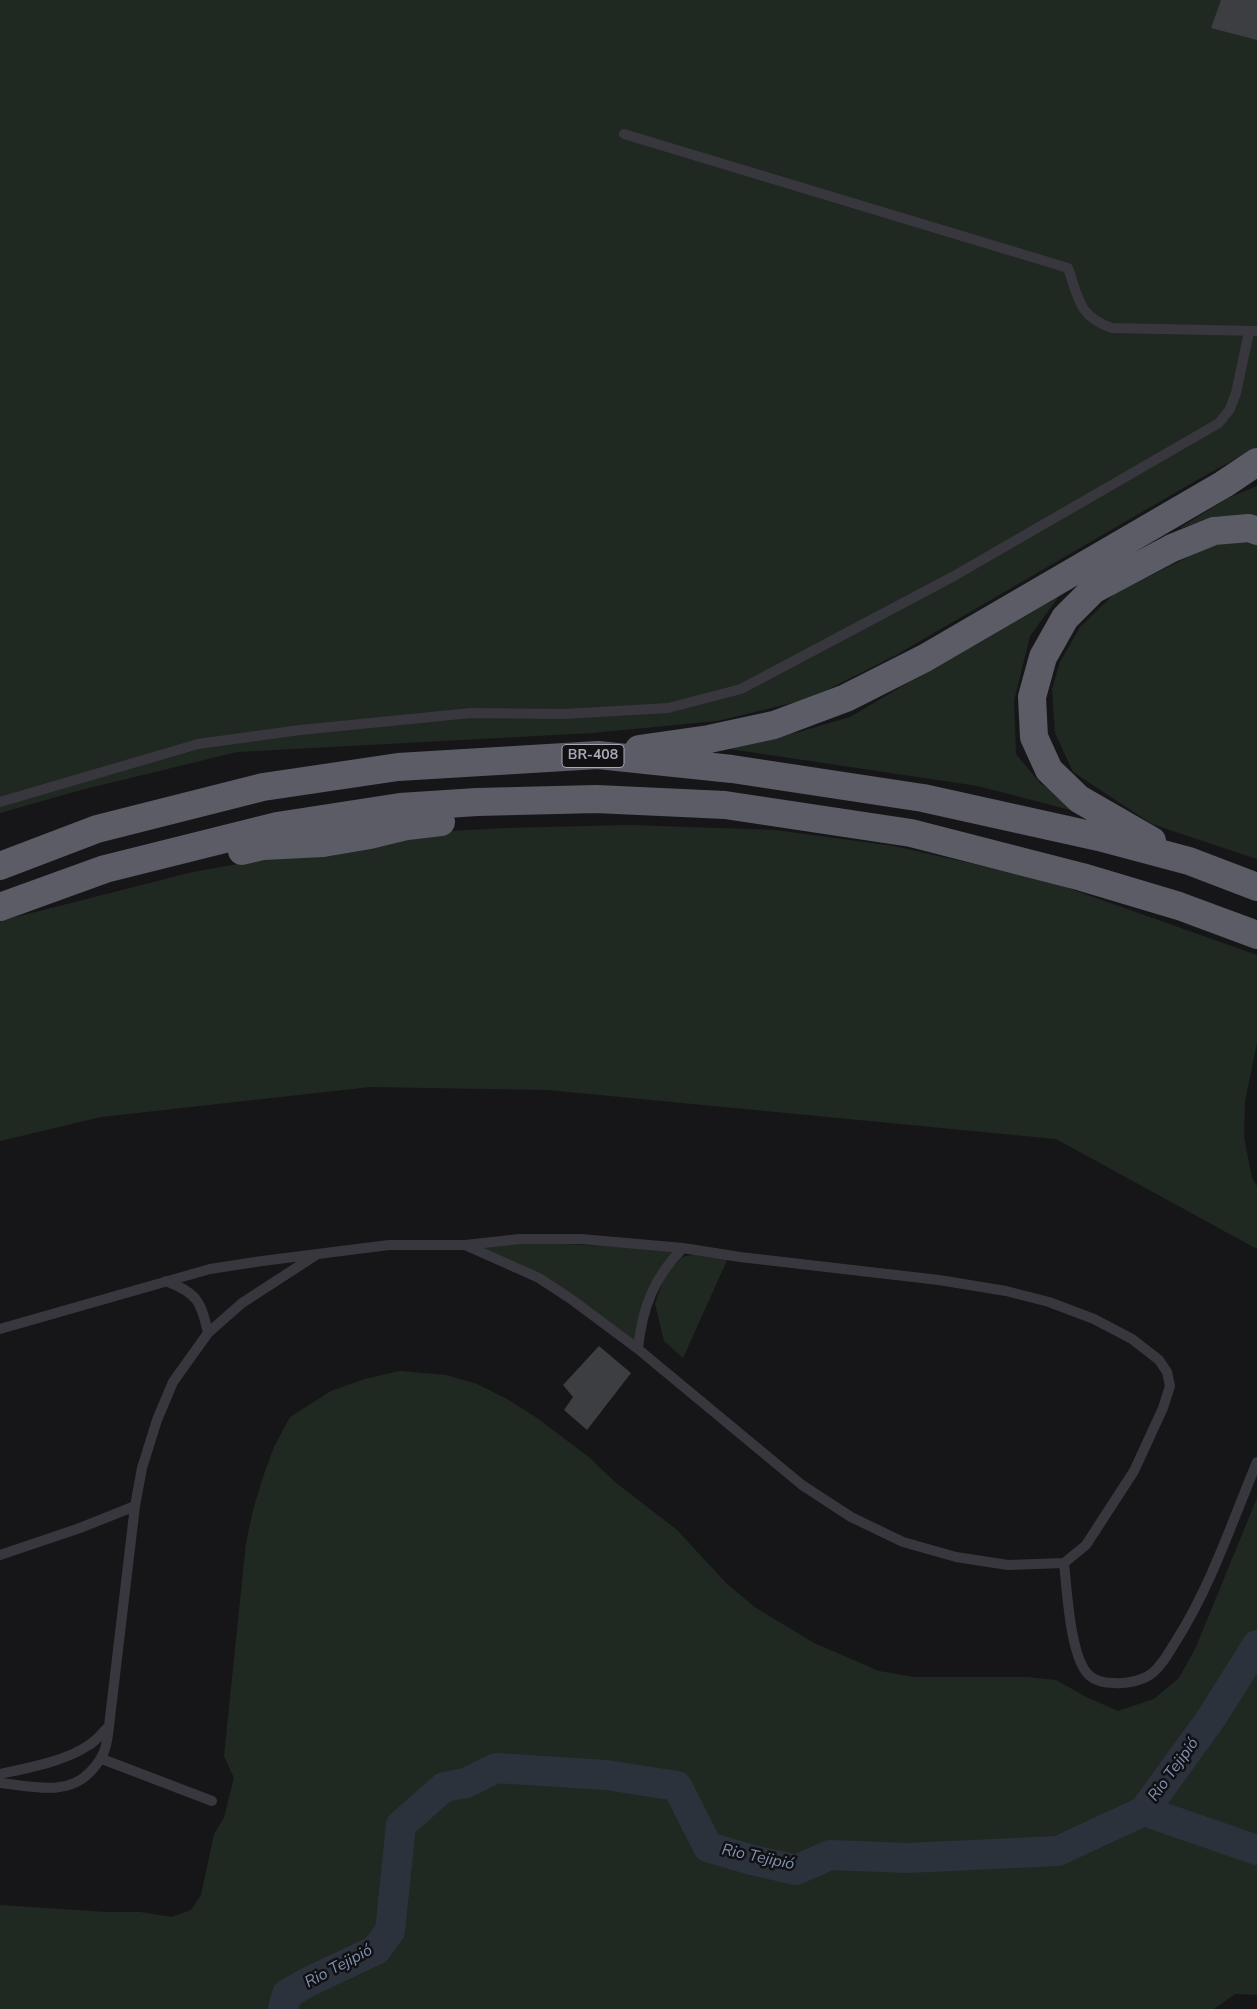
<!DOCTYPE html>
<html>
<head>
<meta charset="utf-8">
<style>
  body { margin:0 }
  canvas { display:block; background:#161618 }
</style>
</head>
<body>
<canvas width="1257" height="2009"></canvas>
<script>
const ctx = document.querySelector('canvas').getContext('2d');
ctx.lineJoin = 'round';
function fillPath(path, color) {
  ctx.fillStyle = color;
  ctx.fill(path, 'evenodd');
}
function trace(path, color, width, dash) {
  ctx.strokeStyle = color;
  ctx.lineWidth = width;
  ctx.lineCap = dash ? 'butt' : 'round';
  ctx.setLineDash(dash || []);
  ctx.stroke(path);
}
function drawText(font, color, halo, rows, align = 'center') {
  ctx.font = font + ' "Nunito Sans",sans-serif';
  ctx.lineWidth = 5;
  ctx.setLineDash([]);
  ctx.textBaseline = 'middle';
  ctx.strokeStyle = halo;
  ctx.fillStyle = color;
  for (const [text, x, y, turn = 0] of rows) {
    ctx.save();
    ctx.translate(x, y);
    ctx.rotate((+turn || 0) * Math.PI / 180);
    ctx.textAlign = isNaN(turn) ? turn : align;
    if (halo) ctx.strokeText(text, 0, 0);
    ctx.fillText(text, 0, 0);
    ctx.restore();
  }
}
const green = new Path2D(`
  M0 0H1257V447L1197 480 896 655 809 699 717 721 592 733 237 752 81 790 0 813Z
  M1257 486V520L1217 516 1178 529 1228 498Z
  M1236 538 1257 541V859L1152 824 1073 772 1055 733 1052 689 1060 662 1080 627 1114 594 1202 550Z
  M1062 592 1030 636 1014 701 1016 754 1041 784 1097 817 978 786 716 747 799 732 850 717Z
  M630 825 775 830 894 846 1048 881 1257 955V1043L1245 1101 1244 1137 1252 1178 1257 1186V1249L1056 1139 548 1090 370 1087 101 1117 0 1141V921L193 872 411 833 507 828Z
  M544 1243 640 1248H683L661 1274 638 1349 571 1299 465 1245Z
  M696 1254 728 1258 683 1358 664 1341 655 1304 665 1275 682 1257Z
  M399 1371 446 1375 477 1384 507 1399 537 1418 590 1458 615 1482 677 1530 727 1584 756 1608 814 1643 879 1671 914 1677H1027L1056 1680 1086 1697 1118 1711 1154 1699 1179 1678 1196 1647 1257 1498V1995L1235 1994 1214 2009H0V1905L105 1912H140L172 1917 191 1910 201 1895 214 1834 224 1818 234 1778 224 1756 246 1543 253 1510 263 1477 274 1447 290 1417 331 1391 365 1379Z`);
const river = new Path2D(`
  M1144 1811 1257 1850
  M283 2009 287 1994 310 1981 376 1950 390 1931 401 1825 444 1787 466 1783 496 1768 606 1775 677 1786 708 1847 752 1860 796 1870 830 1855 908 1858 1058 1851 1144 1811 1212 1717 1257 1645`);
const building = new Path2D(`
  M1221 0H1257V40L1211 28Z
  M599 1346 631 1373 587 1430 564 1410 573 1397 563 1385Z`);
const service = new Path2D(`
  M624 134 1068 268C1079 299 1078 316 1112 328L1257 331
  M0 802 198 744 300 730 471 713 564 714 668 708 741 689 954 576 1219 423 1230 409 1236 393 1249 332
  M166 1281C197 1293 201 1301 208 1333
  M0 1329 210 1269 262 1261 389 1245H465L520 1239H581L683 1248 740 1257 939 1280 1006 1291 1049 1302 1094 1319 1132 1339 1159 1360 1167 1372 1170 1386 1163 1408 1134 1471 1086 1545 1064 1563 1008 1565 956 1557 903 1542 851 1517 802 1485 638 1349 571 1299 539 1278 465 1245
  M638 1349C642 1308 654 1277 683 1248
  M0 1555 80 1528 135 1506
  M1064 1563C1067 1589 1070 1660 1090 1676 1097 1682 1106 1683 1114 1683 1125 1684 1142 1681 1151 1674 1161 1667 1169 1652 1176 1641 1211 1586 1232 1522 1257 1462
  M102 1759 212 1801
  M0 1774C28 1768 66 1761 89 1745 97 1740 102 1733 109 1726L135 1506 142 1468 157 1420 173 1382 208 1333 242 1303 316 1255
  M0 1783C31 1786 68 1797 91 1771 105 1756 107 1746 109 1726`);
const trunk = new Path2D(`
  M639 749 709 739 774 725 846 698 925 658 1224 484 1257 462
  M1152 841 1079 799 1049 770 1034 737 1032 697 1043 657 1065 618 1093 590 1172 548 1214 531 1249 528 1257 531
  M242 851 263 846 323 843 370 835 407 826 441 822
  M0 866 97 829 263 787 398 767 598 755 732 769 923 798 1099 837 1189 861 1257 887
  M0 907 105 869 277 826 400 807 477 802 596 799 725 805 911 833 1082 877 1179 906 1257 935`);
const shields = [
  [593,756,62]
];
const shieldNames = [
  ["BR-408",593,756]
];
const waterNames = [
  ["Rio Tejipió",1174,1770,-54],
  ["Rio Tejipió",758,1858,12],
  ["Rio Tejipió",339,1967,-28]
];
fillPath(green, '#202822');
trace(river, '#2c323c', 30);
fillPath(building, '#3d3e42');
trace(service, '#37373d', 10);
trace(trunk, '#5b5c65', 28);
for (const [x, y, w] of shields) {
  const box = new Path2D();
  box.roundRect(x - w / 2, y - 11.5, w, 23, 4);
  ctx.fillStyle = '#111113';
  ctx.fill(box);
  trace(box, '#a8aab8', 1);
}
drawText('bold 14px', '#a8aab8', null, shieldNames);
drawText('italic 16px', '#7f91b3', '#111113', waterNames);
</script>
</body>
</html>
